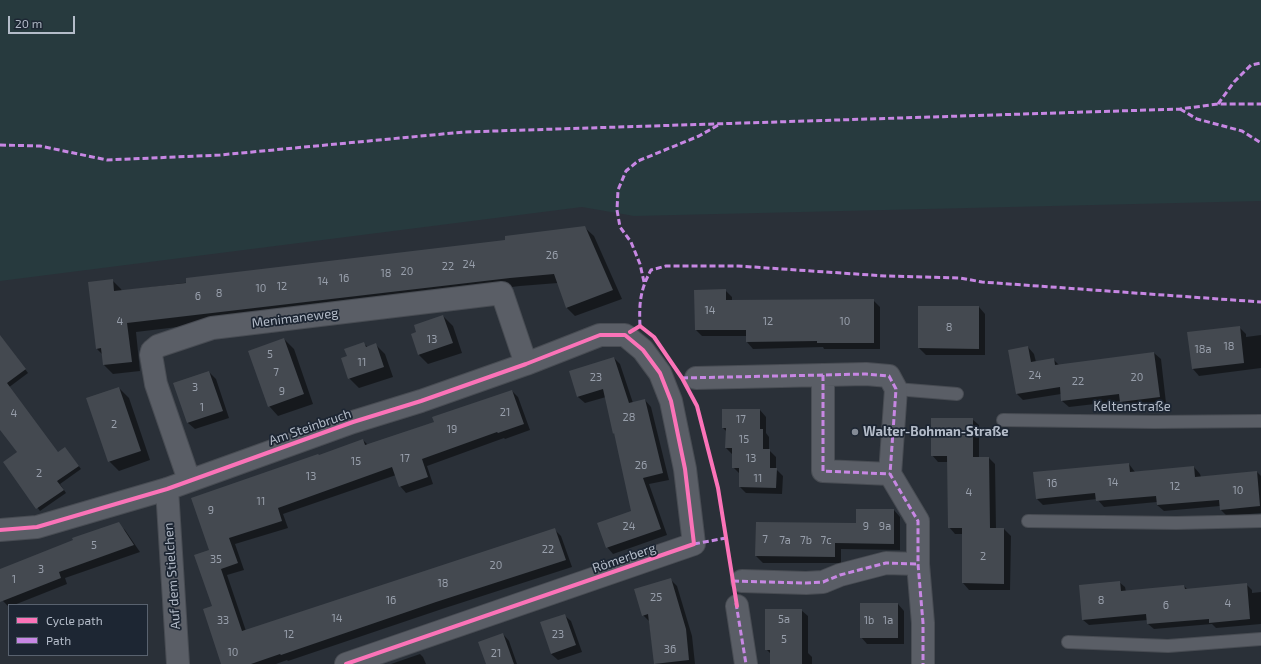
<!DOCTYPE html>
<html>
<head>
<meta charset="utf-8">
<style>
  body { margin:0 }
  #map { position:relative; width:1261px; height:664px; overflow:hidden; background:#2a3038; font-family:"Exo 2",sans-serif }
  canvas { display:block }
  .legend { position:absolute; left:8px; top:604px; width:140px; height:52px; box-sizing:border-box; background:#1d2633; border:1px solid #59626f; margin:0; padding:5px 7px; list-style:none; font-size:12px; color:#b4bcc9 }
  .legend li { display:flex; align-items:center; gap:8px; height:20px }
  .legend b { width:20px; border:1px solid #59626f }
  .scale { position:absolute; left:8px; top:16px; width:67px; height:18px; box-sizing:border-box; border:2px solid #b4bcc9; border-top:0; padding-left:5px; font-size:12px; line-height:14px; white-space:nowrap; color:#b4bcc9; -webkit-text-stroke:3px #1d2633; paint-order:stroke }
</style>
</head>
<body>
<div id="map">
<canvas width="1261" height="664"></canvas>
<ul class="legend">
<li><b style="height:5px;background:#fb73b8"></b>Cycle path</li>
<li><b style="height:5px;background:#c787e3"></b>Path</li>
</ul>
<div class="scale">20 m</div>
</div>
<script>
const ctx = document.querySelector('canvas').getContext('2d');
ctx.lineJoin = 'round';
function fillPath(path, color) {
  ctx.fillStyle = color;
  ctx.fill(path, 'evenodd');
}
function trace(path, color, width, dash) {
  ctx.strokeStyle = color;
  ctx.lineWidth = width;
  ctx.lineCap = dash ? 'butt' : 'round';
  ctx.setLineDash(dash || []);
  ctx.stroke(path);
}
function drawText(font, color, halo, rows, align = 'center') {
  ctx.font = font + ' "Exo 2",sans-serif';
  ctx.lineWidth = 3.5;
  ctx.setLineDash([]);
  ctx.textBaseline = 'middle';
  ctx.strokeStyle = halo;
  ctx.fillStyle = color;
  for (const [text, x, y, turn = 0] of rows) {
    ctx.save();
    ctx.translate(x, y);
    ctx.rotate((+turn || 0) * Math.PI / 180);
    ctx.textAlign = isNaN(turn) ? turn : align;
    if (halo) ctx.strokeText(text, 0, 0);
    ctx.fillText(text, 0, 0);
    ctx.restore();
  }
}
const green = new Path2D(`
  M0 0H1261V201L634 216 582 207 0 281Z`);
const shadow = new Path2D(`
  M584 227 594 236 622 299 575 316 566 307 558 283 520 286 136 332 140 371 113 374 104 365 103 355 97 349 112 280 121 289 122 291 506 241Z
  M725 290 732 297V301L873 300 880 307V349H824L823 347 753 349 747 342V336H702L696 330Z
  M979 307 985 314V355H926L919 348Z
  M443 316 453 326 462 353 428 364 419 355 412 335Z
  M1239 327 1246 334V337L1261 335V368L1199 376 1193 369 1189 333Z
  M284 339 294 349 313 404 278 416 269 406Z
  M0 340 5 342 28 373 0 394Z
  M364 344 368 347 375 344 385 354 393 377 359 388 349 378 348 356Z
  M1028 347 1034 354 1036 362 1054 360 1060 366 1154 353 1161 359 1166 403 1128 408 1121 401 1069 407 1062 401 1061 394 1023 400 1017 394Z
  M614 358 620 364 633 403 645 400 651 407 669 480 649 484 667 535 613 554 607 547 633 512 606 397 585 403 578 397 570 372Z
  M209 372 216 379 229 418 195 429 188 423 175 384Z
  M119 388 129 398 150 460 119 471 109 461Z
  M512 391 518 397 530 430 505 439 504 438 427 466 433 484 406 493 400 486 396 475 283 514 288 528 235 544 244 570 227 575 246 631 555 530 561 536 572 567 442 609 288 661 287 660 276 664H222L214 606 210 551 363 440 368 445 436 422Z
  M0 398 58 453 65 448 81 469 60 484 66 493 40 511 4 462 18 452 0 428Z
  M760 410 766 417V433L769 437V450L776 457V469L783 476 782 494 746 493 740 487V474L733 467V455L726 448 727 432 723 428Z
  M972 419 979 425V458H989L995 464 996 529H1004L1011 536 1010 590H969L963 583V534H955L949 527 948 462H938L932 455Z
  M1129 464 1135 472 1194 467 1200 474 1201 477 1257 472 1261 476V513L1227 516 1221 510 1220 506 1164 511 1157 505V502L1104 507 1097 499 1043 505 1037 499Z
  M894 510 900 517V550L841 549V563H763L756 556 757 523 857 524Z
  M118 524 125 530 140 552 65 578 67 584 14 605H9V607L2 600 0 594V570Z
  M670 579 677 586 692 636 695 664H655L649 621 643 615Z
  M1119 582 1125 587 1126 592 1184 586 1188 590 1246 584 1252 590V593L1261 592V624L1216 628 1212 624 1154 629 1148 624V620L1089 625 1083 620Z
  M898 604 904 611V644H867L861 637Z
  M801 610 808 616V653L812 657V664H771V654L766 649Z
  M564 615 571 621 582 652 558 660 551 654Z
  M503 634 509 641 517 664H487Z
  M420 654 423 657 426 664H391Z`);
const building = new Path2D(`
  M585 226 613 290 566 308 554 274 510 278 127 323 132 362 103 365 101 348 96 349 88 282 113 279 114 291 186 283V278L505 240V236Z
  M726 289V300L874 299V343H817V341L746 342V330H695L694 290Z
  M918 306H979V349L918 348Z
  M443 315 453 343 418 355 411 334 416 332 414 325Z
  M1240 326 1244 363 1192 369 1187 332Z
  M0 335 26 369 7 383 58 452 65 447 79 466 57 481 64 490 36 509 3 462 17 452 0 430Z
  M284 338 304 394 268 407 248 351Z
  M364 342 366 347 376 343 384 367 348 379 341 358 347 356 344 349Z
  M1028 346 1031 362 1054 358 1055 365 1154 352 1160 397 1120 402 1119 394 1061 401 1060 387 1016 394 1008 350Z
  M614 357 629 403 645 399 663 473 643 478 661 529 606 548 597 523 631 511 614 433 613 434 603 389 577 397 569 371Z
  M209 371 223 411 187 423 173 383Z
  M119 387 141 451 108 462 86 398Z
  M512 390 524 424 498 433 497 432 422 459 428 477 399 487 392 467 278 508 282 521 229 538 238 563 221 569 242 631 555 528 566 560 436 602 281 655 280 654 251 664H221L203 609 212 606 194 555 209 550 191 498 318 454 319 455 363 439 365 445 434 422 432 417Z
  M722 409H760V429H763V449H770V468H777L776 488 739 487V468H732V448H725L726 428H722Z
  M931 418H973V457H989L990 528H1004V584L962 583V528H948L947 456H931Z
  M1129 463 1130 472 1194 466 1195 477 1257 471 1260 506 1220 510 1219 500 1157 505 1156 496 1096 501 1095 493 1036 499 1033 472Z
  M856 509H894V544L835 543V557L755 556 756 522 856 523Z
  M119 522 134 545 59 572 61 578 0 602V569L73 540 72 538Z
  M671 578 686 629 689 660 654 664 648 614 642 616 634 589Z
  M1120 581 1121 591 1184 585 1185 589 1247 583 1250 619 1209 623V619L1147 624 1146 614 1082 620 1079 585Z
  M860 603H898V638H860Z
  M765 609H802V664H770V650H765Z
  M565 614 576 645 551 654 540 622Z
  M503 633 514 664H486L478 642Z`);
const service = new Path2D(`
  M896 389 957 394
  M1003 420 1154 422 1261 421
  M1028 521 1176 523 1261 521
  M1068 642 1168 646 1261 639`);
const minor = new Path2D(`
  M823 375V471L890 474
  M696 378 866 374 889 376 896 389 890 474 918 521V564L923 623V664
  M189 480 156 384 151 355 152 351 158 346 212 328 502 293 526 364
  M167 489 178 664
  M0 530 37 527 167 489 353 422 421 401 526 364 600 335H625L643 350 660 373 671 401 685 469 694 544 346 664
  M742 581 806 583 823 582 840 575 886 563 918 564
  M737 606 746 664`);
const quiet = new Path2D(`
  M1218 104 1234 82 1251 65 1261 63
  M1180 109 1197 119 1242 131 1261 143
  M0 145 40 146 107 160 220 155 464 132 1180 109 1218 104H1261
  M644 282 640 264 631 242 620 227 617 210 618 190 626 171 638 161 699 136 720 124
  M640 326C639 304 640 290 651 270L666 266H738L885 276 960 278 982 282 1261 302
  M823 375V471L890 474
  M682 378 823 375 866 374 889 376 896 389 890 474 918 521V564L923 623V664
  M694 544 726 538
  M733 581 806 583 823 582 840 575 886 563 918 564
  M736 603 746 664`);
const cycleway = new Path2D(`
  M630 332 640 326 654 337 682 378 697 406 718 488 737 606
  M0 530 37 527 167 489 353 422 421 401 526 364 600 335H625L643 350 660 373 671 401 685 469 694 544 346 664`);
const markers = [
  [855,432,4,"#848b96"]
];
const numberNames = [
  ["26",552,255],
  ["24",469,264],
  ["22",448,266],
  ["20",407,271],
  ["18",386,273],
  ["16",344,278],
  ["14",323,281],
  ["12",282,286],
  ["10",261,288],
  ["8",219,293],
  ["6",198,296],
  ["14",710,310],
  ["4",120,321],
  ["12",768,321],
  ["10",845,321],
  ["8",949,327],
  ["13",432,339],
  ["18",1229,346],
  ["18a",1203,349],
  ["5",270,354],
  ["11",362,362],
  ["7",276,372],
  ["24",1035,375],
  ["23",596,377],
  ["20",1137,377],
  ["22",1078,381],
  ["3",195,387],
  ["9",282,391],
  ["1",202,407],
  ["21",505,412],
  ["4",14,413],
  ["28",629,417],
  ["17",741,419],
  ["2",114,424],
  ["19",452,429],
  ["15",744,439],
  ["17",405,458],
  ["13",751,458],
  ["15",356,461],
  ["26",641,465],
  ["2",39,473],
  ["13",311,476],
  ["11",758,478],
  ["14",1113,482],
  ["16",1052,483],
  ["12",1175,486],
  ["10",1238,490],
  ["4",969,492],
  ["11",261,501],
  ["9",211,510],
  ["24",629,526],
  ["9",866,526],
  ["9a",885,526],
  ["7",765,539],
  ["7a",785,540],
  ["7b",806,540],
  ["7c",826,540],
  ["5",94,545],
  ["22",548,549],
  ["2",983,556],
  ["35",216,559],
  ["20",496,565],
  ["3",41,569],
  ["1",14,579],
  ["18",443,583],
  ["25",656,597],
  ["16",391,600],
  ["8",1101,600],
  ["4",1228,603],
  ["6",1166,605],
  ["14",337,618],
  ["5a",784,619],
  ["33",223,620],
  ["1b",869,620],
  ["1a",888,620],
  ["12",289,634],
  ["23",558,634],
  ["5",784,639],
  ["36",670,649],
  ["10",233,652],
  ["21",496,653]
];
const streetNames = [
  ["Menimaneweg",295,318,-7],
  ["Keltenstraße",1132,407],
  ["Am Steinbruch",310,427,-19],
  ["Römerberg",624,558,-19],
  ["Auf dem Stielchen",172,576,-94]
];
const poiNames = [
  ["Walter-Bohman-Straße",863,432]
];
fillPath(green, '#273a3e');
fillPath(shadow, '#0007');
fillPath(building, '#444950');
trace(service, '#484c53', 14);
trace(minor, '#484c53', 24);
trace(service, '#5a5e66', 12);
trace(minor, '#5a5e66', 22);
trace(quiet, '#c787e3', 3, [6, 3]);
trace(cycleway, '#fb73b8', 4);
for (const [x, y, r, color] of markers) {
  const dot = new Path2D();
  dot.arc(x, y, r, 0, 2 * Math.PI);
  ctx.fillStyle = color;
  ctx.fill(dot);
  trace(dot, '#1d2633', 1.5);
}
drawText('11px', '#989fab', null, numberNames);
drawText('13px', '#b4bcc9', '#1d2633', streetNames);
drawText('bold 13px', '#b4bcc9', '#1d2633', poiNames, 'left');
</script>
</body>
</html>
